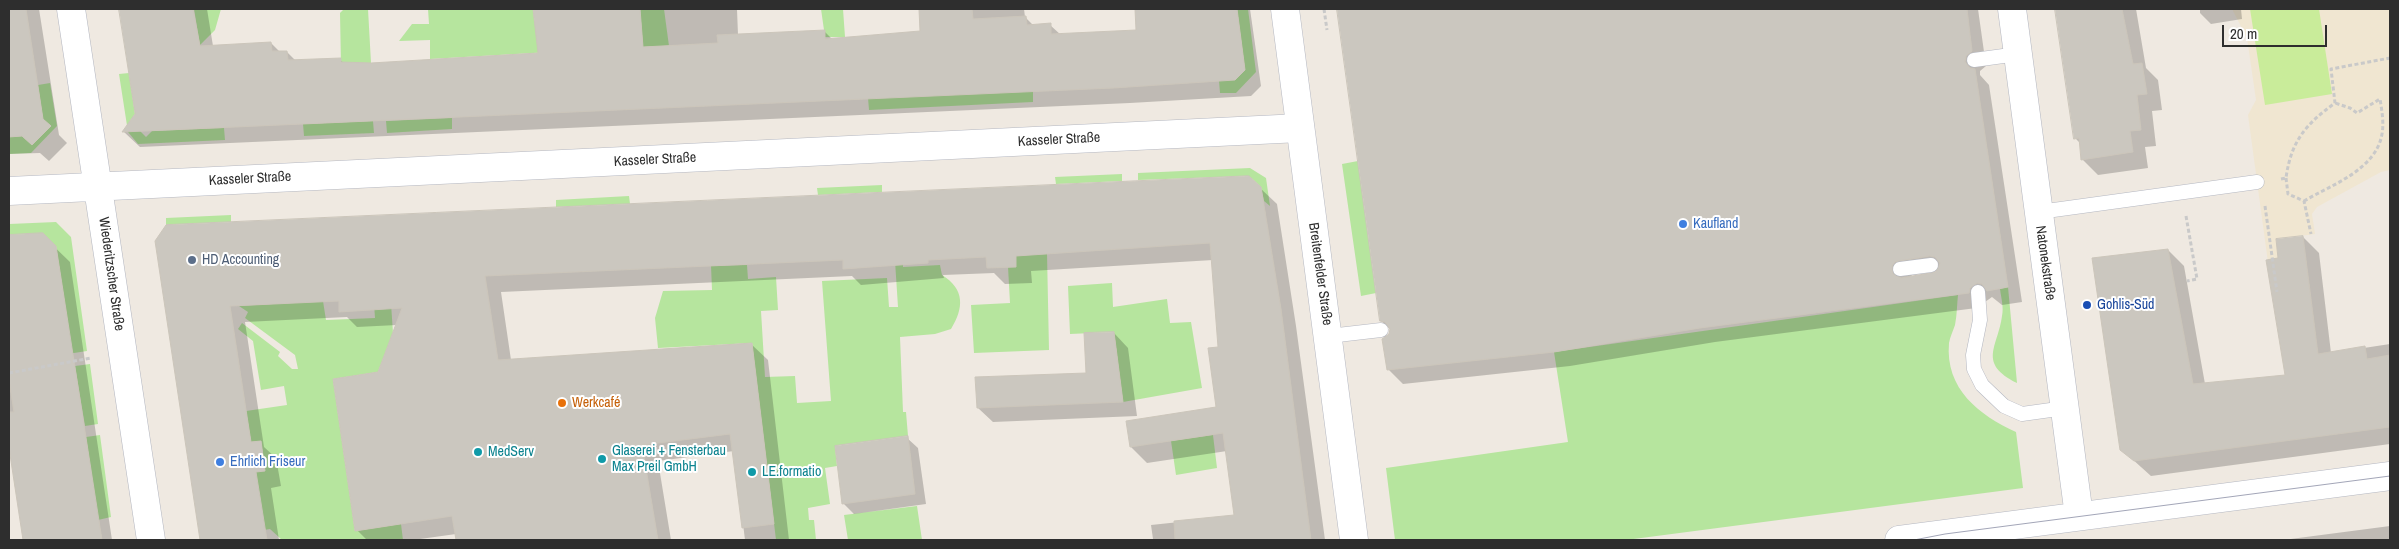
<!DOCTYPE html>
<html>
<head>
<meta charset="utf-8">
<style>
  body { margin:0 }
  #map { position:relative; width:2399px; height:549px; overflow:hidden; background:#efe9e1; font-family:"Archivo Narrow",sans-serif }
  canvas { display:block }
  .frame { position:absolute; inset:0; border:10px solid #2e2e2e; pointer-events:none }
  .scale { position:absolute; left:2222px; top:25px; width:105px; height:22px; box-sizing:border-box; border:2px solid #2e2e2e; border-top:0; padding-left:6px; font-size:15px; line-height:18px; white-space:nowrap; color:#2e2e2e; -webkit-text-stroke:4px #fff; paint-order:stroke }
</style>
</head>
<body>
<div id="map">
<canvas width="2399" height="549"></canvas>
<div class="frame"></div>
<div class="scale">20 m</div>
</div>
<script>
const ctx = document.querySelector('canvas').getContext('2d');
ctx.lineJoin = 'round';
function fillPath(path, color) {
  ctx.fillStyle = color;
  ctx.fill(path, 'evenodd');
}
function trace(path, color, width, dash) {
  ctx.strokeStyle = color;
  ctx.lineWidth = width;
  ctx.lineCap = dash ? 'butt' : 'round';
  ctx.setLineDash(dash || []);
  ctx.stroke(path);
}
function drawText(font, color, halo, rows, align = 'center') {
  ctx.font = font + ' "Archivo Narrow",sans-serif';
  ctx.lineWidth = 4;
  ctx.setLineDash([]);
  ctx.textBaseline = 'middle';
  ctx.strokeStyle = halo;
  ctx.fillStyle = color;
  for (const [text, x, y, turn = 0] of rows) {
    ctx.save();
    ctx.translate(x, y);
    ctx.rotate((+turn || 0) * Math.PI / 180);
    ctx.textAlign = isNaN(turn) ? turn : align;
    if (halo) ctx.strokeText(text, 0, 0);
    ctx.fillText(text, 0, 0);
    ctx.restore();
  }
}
const education = new Path2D(`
  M2232 9H2390V170L2381 172 2317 207 2312 214 2315 234 2276 239 2282 291 2272 292 2248 115 2256 100 2247 38Z`);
const green = new Path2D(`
  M194 9H221L215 30 200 45Z
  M344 9H368L371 63 341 65 340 13Z
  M428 9H533L535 24 578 18 577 9H619L620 48 430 59V40L399 41 412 24H429Z
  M640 9H664L669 46 643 47Z
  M821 9H843L845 37H825Z
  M1237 9H1248L1256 72 1236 93H1220L1219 81 1245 70Z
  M129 73 135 114 130 121 146 137 152 131 224 128 225 140 138 144 128 132 119 74Z
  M50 83 57 126 31 153 9 154V137L22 136 32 145 51 126 43 119 38 85Z
  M1033 90V102L869 110 868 98Z
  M452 118V129L387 133 386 121Z
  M373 121 374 133 304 136 303 124Z
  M1358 161 1376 293 1361 296 1342 164Z
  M1250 168 1266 178 1270 206 1264 201 1261 187 1249 176 1138 180V173Z
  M1122 174V181L1056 184 1055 177Z
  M882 185V192L818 195 817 188Z
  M629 196 630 204 556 207V200Z
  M231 215V222L166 225V218Z
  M56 222 71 237 87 351 9 363V341L69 331 56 246 43 234 9 235V224Z
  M1047 253 1049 350 974 353 971 305 1010 303 1008 267H1016V256Z
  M895 261H903V267L940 265 942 275C965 289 964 308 951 329L935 334 900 337 903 412H906L908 436 835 446 837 466 825 468 830 504 808 508 809 520H814L816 540H776L752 343 658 348 655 318 663 291 712 290 711 266 747 265 748 279 776 277 778 310 761 311 765 377 795 376 797 403 831 401 822 281 887 278 889 307H898Z
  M1112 283 1113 307 1167 299 1170 323 1191 322 1202 388 1123 402 1114 332 1070 334 1068 286Z
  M2008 287 2017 383C1977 363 1998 347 2002 316 2004 308 2001 297 2000 289Z
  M1958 295C1957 304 1957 315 1955 325 1953 331 1950 337 1949 343 1945 389 1979 415 2016 432L2023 488 1626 540H1395L1386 468 1568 442 1554 352Z
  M323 301 326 320 375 318 374 304 391 303 393 333 378 372 333 379 355 531 401 524 403 540H282L270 529 264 530 255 472 265 470 261 441 251 442 246 411 287 405 284 386 261 390 253 341 238 329 242 323 280 352 278 356 292 369H298L295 355 245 318 248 312 239 306Z
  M90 364 98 424 85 426 75 366Z
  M100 435 111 517 98 520 86 437Z
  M1213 435 1217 468 1176 475 1171 441Z
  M917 506 922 540H848L844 515Z`);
const pitch = new Path2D(`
  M2250 9H2319L2332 94 2265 105Z`);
const shadow = new Path2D(`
  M9 9H39L59 135 67 143 49 161 40 153 9 154Z
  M120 9H207L213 46 271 43 280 52H287L296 61 340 60 345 64 371 65 540 54 534 9H737L738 35 824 31 832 39 921 32 920 9H1024L1025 17 1034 26 1050 25 1061 35 1138 32 1136 9H1250L1261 86 1251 96 1130 103 140 147 124 132 137 114Z
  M1338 9H1978L1986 66 1980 71V75L1989 85 2022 302 2002 305 1992 297 1985 302 1984 307 1715 342 1570 366 1403 384 1389 370 1391 330 1381 321ZM1939 271 1933 275 1907 278 1913 275Z
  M2056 9H2136L2146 68 2158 80 2162 110 2152 111 2156 146 2145 147 2148 168 2098 175 2082 159 2081 144 2076 139Z
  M2200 9H2241L2242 19 2211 24 2200 13Z
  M1260 188 1277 204 1296 326 1325 540H1142L1153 539 1151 525 1236 516 1227 451 1147 463 1131 447 1217 408 1219 348 1213 260 1031 271 1032 283 1005 284 994 273 943 275 944 278 861 285 852 276 501 292 511 360 751 344 768 360 789 540H745L734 451 658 461 671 540H457L456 534 413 540H367L357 530 379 373 397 325 357 327 347 317 245 322 264 447 276 458 281 486 271 488 279 540H201L156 241Z
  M42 235 70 262 112 540H24L9 441V236Z
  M2303 237 2319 253 2331 353 2390 344V444L2151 476 2121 449 2168 250 2184 266 2205 384 2286 376 2279 259Z
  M1114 333 1128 348 1137 416 993 422 978 408 1087 374Z
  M907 438 918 448 926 504 854 514 843 503Z
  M2390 526V540H2283Z`);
const building = new Path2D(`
  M9 9H26L43 119 51 126 32 145 22 136 9 137Z
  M119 9H193L200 46 271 42 272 51H287L288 60 341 58V62L371 63 538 53 533 9H640L643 47 718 43 717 35 825 30V39L920 31 919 9H972L973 19 1026 16 1027 25 1051 23V34L1136 30 1135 9H1237L1245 70 1235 80 1113 88 122 132 135 114Z
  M1337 9H1967L1972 51 1966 56 1965 62 1970 68 1975 69 2008 287 1987 291 1982 284 1977 283 1970 288 1969 293 1700 328 1554 352 1387 370 1382 339 1389 334 1390 329 1385 322 1380 321ZM1930 256 1935 257 1940 263 1936 272 1901 278 1893 274 1892 266 1895 262Z
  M2055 9H2122L2133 64 2142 63 2147 94 2137 95 2141 130 2130 131 2133 152 2081 160 2079 138 2074 139Z
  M1249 176 1261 187 1281 309 1311 540H1175L1174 521 1234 515 1223 433 1130 447 1126 421 1216 407 1208 348 1218 347 1210 243 1016 256V267L987 268 986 257 928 260V263L843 269V260L485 276 498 360 752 343 774 524 742 528 730 434 642 445 658 540H456L452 516 355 531 333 379 378 372 402 308 339 312V301L230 306 251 442 261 441 265 471 256 472 267 540H200L155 241 166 225Z
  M43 233 56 246 102 540H23L9 448V412H14L9 381V235Z
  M2303 236 2318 354 2365 346 2367 359 2390 355V427L2134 461 2120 450 2092 258 2168 249 2193 384 2285 375 2266 260 2278 258 2276 239Z
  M1114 332 1123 402 977 408 975 377 1086 373 1084 333Z
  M908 436 915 494 842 504 835 446Z`);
const path = new Path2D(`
  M1324 9 1327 30
  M2286 178 2288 194 2304 201 2311 234
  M2281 179 2286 178C2291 141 2306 124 2335 103L2331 69 2390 58
  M2304 201C2331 185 2376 170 2382 134 2384 123 2382 111 2380 99L2357 113 2350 108 2335 103
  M2265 206 2277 292
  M2186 216 2197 279 2187 281
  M9 373 91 358`);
const lane = new Path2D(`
  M1974 60 2018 54
  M2039 212 2257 182
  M1900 269 1931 265
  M1978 292 1980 320 1973 355 1974 369 1982 385 2004 406 2022 414 2065 408
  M1329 336 1381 330`);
const street = new Path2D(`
  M71 9 151 540
  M2012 9 2079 516
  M9 191 1300 128
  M1899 540 2390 476`);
const secondary = new Path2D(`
  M1285 9 1354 540`);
const tram = new Path2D(`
  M1914 540 1945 534 2390 476`);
const markers = [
  [1683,224,5,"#3f7fe0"],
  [192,260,5,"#5c6f8a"],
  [2087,305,5,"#1a4fb4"],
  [562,403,5,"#e8710a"],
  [478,452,5,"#0f9aa8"],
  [602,459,5,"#0f9aa8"],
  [220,462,5,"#3f7fe0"],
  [752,472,5,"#0f9aa8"]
];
const streetNames = [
  ["Kasseler Straße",1059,140,-3],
  ["Kasseler Straße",655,160,-3],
  ["Kasseler Straße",250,179,-3],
  ["Natonekstraße",2045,263,82],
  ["Wiederitzscher Straße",111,274,82],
  ["Breitenfelder Straße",1320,274,82]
];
const shopNames = [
  ["Kaufland",1693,224],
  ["Ehrlich Friseur",230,462]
];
const serviceNames = [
  ["HD Accounting",202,260]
];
const transitNames = [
  ["Gohlis-Süd",2097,305]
];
const foodNames = [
  ["Werkcafé",572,403]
];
const cultureNames = [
  ["Glaserei + Fensterbau",612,451],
  ["Max Preil GmbH",612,467],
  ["MedServ",488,452],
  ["LE.formatio",762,472]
];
fillPath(education, '#f0e6d1');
fillPath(green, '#b6e59e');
fillPath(pitch, '#c9ec9a');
fillPath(shadow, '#0003');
fillPath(building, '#cbc7bf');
trace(building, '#cbc5ba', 1);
trace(lane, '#b4b7c1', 15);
trace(street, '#b4b7c1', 29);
trace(secondary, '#b4b7c1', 29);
trace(path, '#c9c9c9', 3, [4, 2.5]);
trace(lane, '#fff', 14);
trace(street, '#fff', 28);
trace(secondary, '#fff', 28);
trace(tram, '#a3a6b8', 1);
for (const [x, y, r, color] of markers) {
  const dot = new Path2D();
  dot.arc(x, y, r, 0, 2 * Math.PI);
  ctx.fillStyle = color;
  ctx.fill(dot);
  trace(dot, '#fff', 2);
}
drawText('14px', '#2e2e2e', '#fff', streetNames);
drawText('14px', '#366cbe', '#fff', shopNames, 'left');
drawText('14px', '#4e5e75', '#fff', serviceNames, 'left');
drawText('14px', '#164399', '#fff', transitNames, 'left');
drawText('14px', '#c56008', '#fff', foodNames, 'left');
drawText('14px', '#0d838f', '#fff', cultureNames, 'left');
</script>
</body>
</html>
